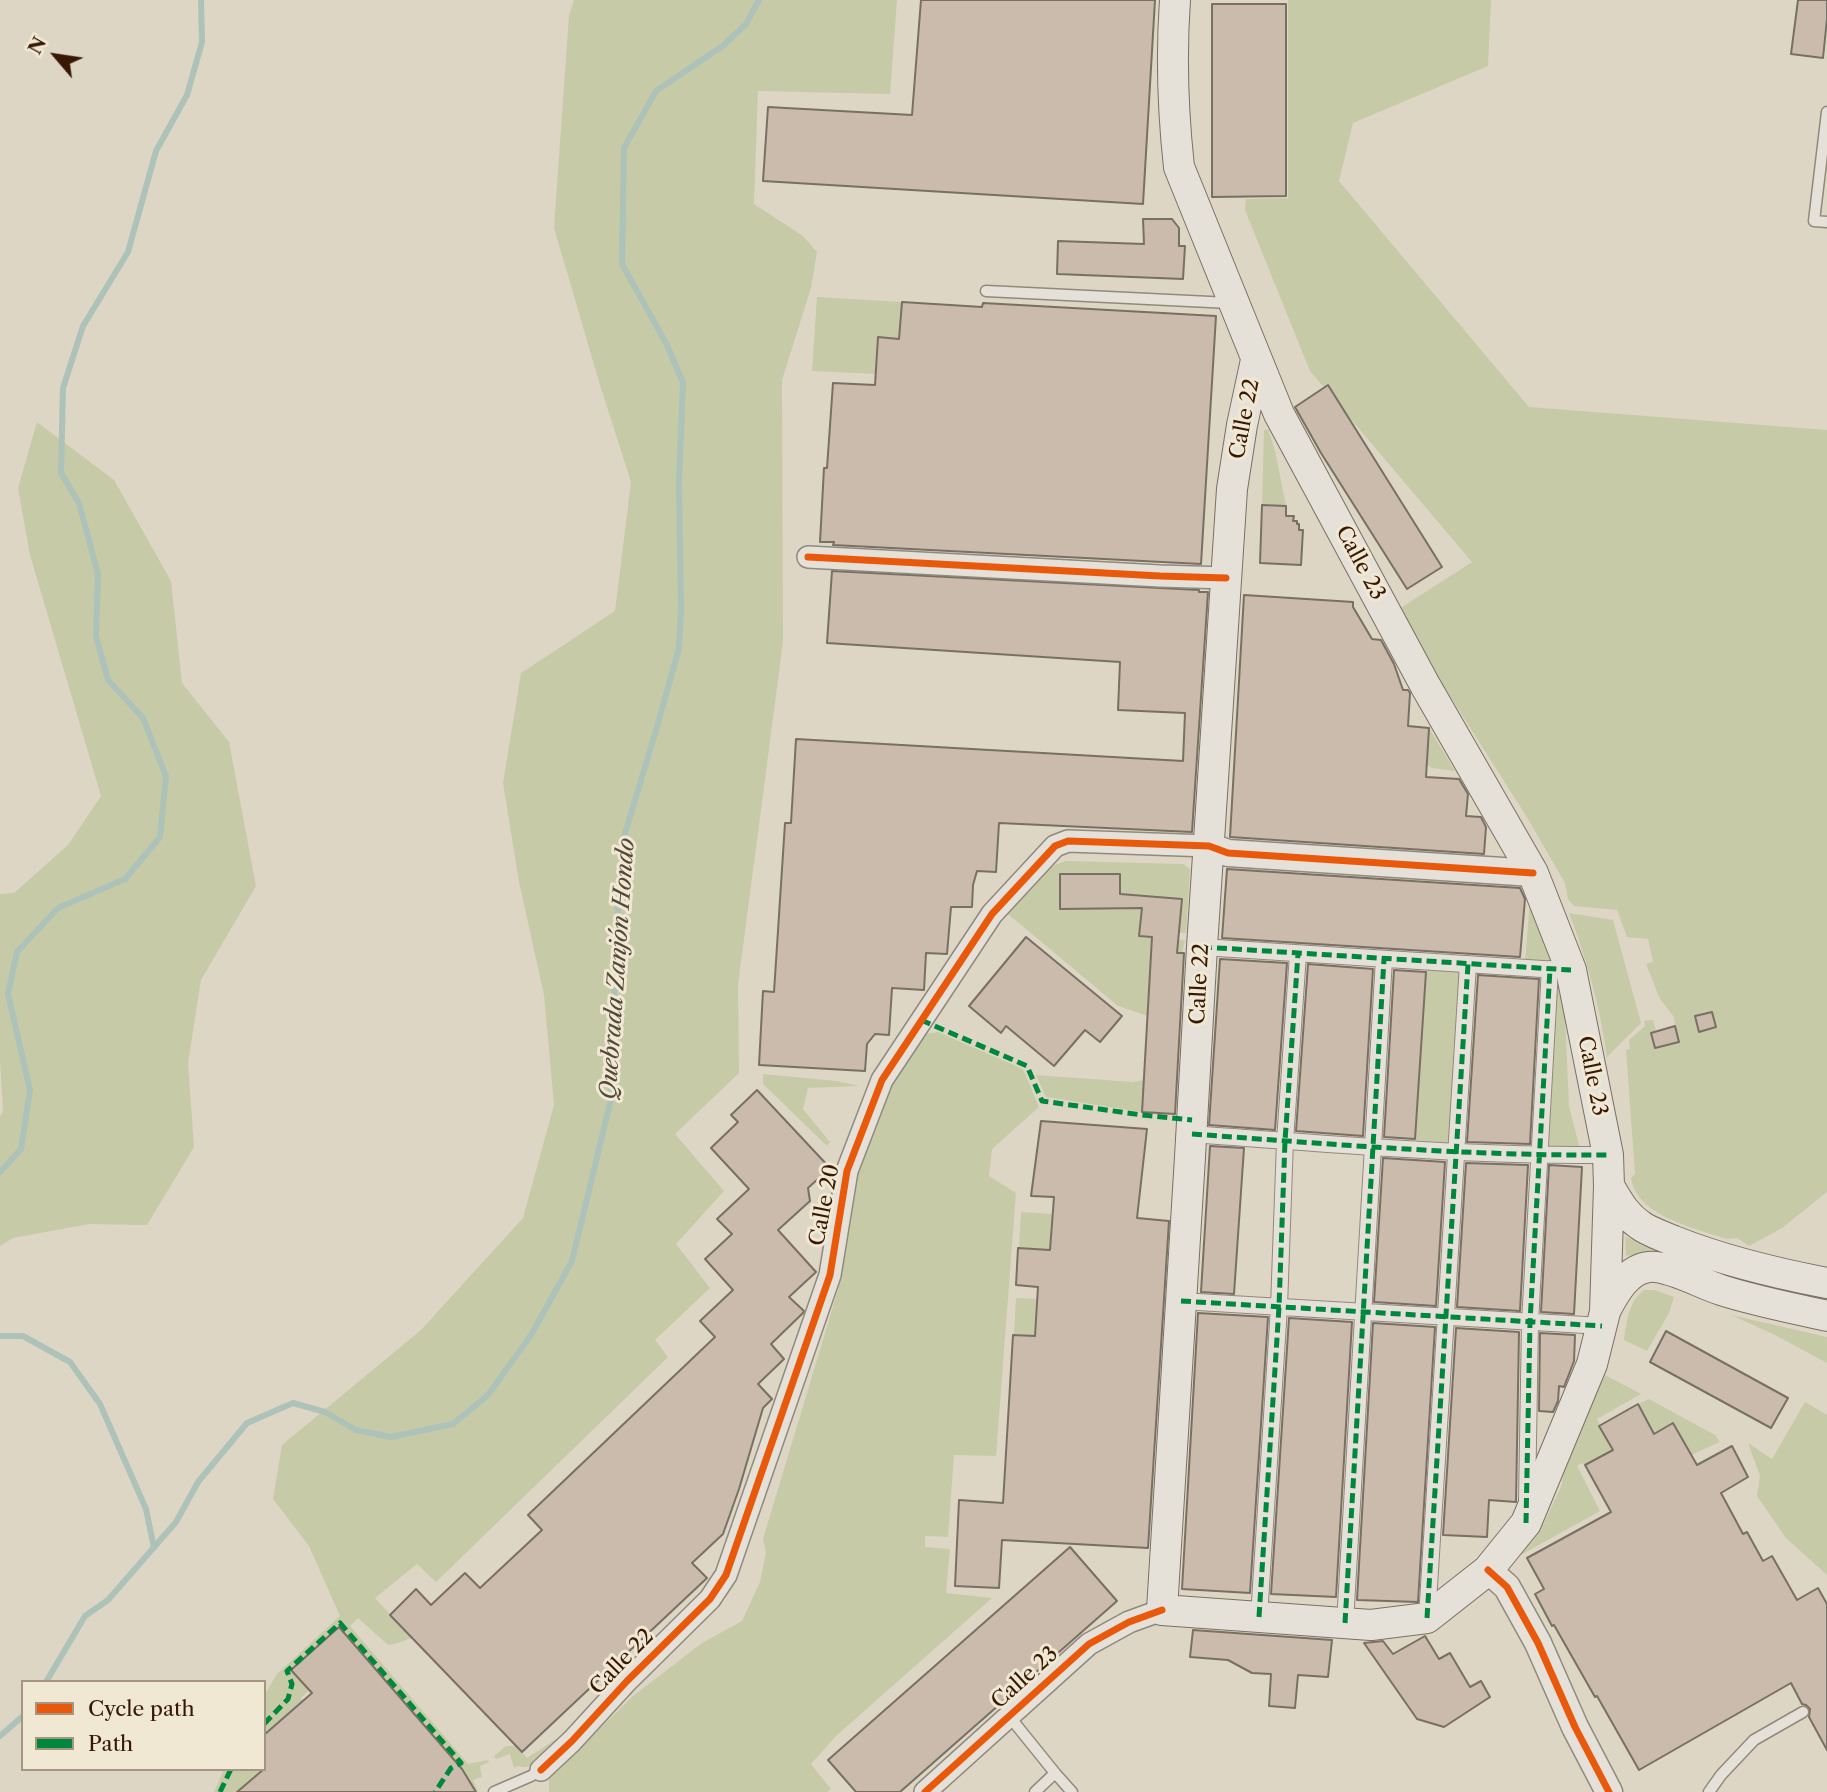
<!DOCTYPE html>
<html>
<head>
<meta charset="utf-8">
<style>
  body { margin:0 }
  #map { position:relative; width:1827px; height:1792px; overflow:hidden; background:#ded6c4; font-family:"Libre Caslon Text",serif }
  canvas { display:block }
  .legend { position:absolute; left:21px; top:1680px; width:245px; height:91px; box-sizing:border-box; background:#f0e8d2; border:2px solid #a69580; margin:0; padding:9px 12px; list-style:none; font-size:21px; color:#361805 }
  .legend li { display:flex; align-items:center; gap:14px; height:35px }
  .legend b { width:35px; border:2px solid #a69580 }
  .north { position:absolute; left:21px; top:21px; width:70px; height:70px; -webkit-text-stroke:5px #f0e8d2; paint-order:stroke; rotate:299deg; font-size:19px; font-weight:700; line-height:28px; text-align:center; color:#361805 }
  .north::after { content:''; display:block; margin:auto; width:24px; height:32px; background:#361805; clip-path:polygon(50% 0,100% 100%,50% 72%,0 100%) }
</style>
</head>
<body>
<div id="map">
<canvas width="1827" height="1792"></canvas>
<ul class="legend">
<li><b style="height:9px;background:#e8590c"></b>Cycle path</li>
<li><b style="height:9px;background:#00873e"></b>Path</li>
</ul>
<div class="north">N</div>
</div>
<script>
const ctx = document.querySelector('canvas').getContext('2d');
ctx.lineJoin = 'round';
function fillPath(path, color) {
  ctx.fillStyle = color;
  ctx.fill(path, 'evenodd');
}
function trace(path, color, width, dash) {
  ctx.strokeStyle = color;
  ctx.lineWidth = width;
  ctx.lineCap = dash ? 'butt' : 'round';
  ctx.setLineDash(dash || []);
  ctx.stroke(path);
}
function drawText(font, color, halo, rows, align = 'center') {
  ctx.font = font + ' "Libre Caslon Text",serif';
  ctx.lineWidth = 6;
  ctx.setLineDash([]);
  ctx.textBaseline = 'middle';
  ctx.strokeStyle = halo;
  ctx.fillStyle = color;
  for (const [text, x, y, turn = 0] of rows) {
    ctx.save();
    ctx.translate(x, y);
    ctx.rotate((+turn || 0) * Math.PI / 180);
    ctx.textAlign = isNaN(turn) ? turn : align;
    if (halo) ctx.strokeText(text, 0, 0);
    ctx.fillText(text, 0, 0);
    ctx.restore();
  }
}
const green = new Path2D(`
  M574 0H897L890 94 758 91 754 204 803 236 817 252 811 288 782 380 783 642 738 985 739 1073 675 1134 724 1191 676 1244 710 1288 655 1340 668 1357 436 1582 417 1564 375 1598 412 1638 394 1644 388 1645 358 1618 350 1626 468 1764 488 1760 489 1762 480 1766 482 1777 473 1780 478 1791 476 1792 455 1761 340 1627 292 1670 309 1690 301 1698 320 1721 264 1735V1696L277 1674 340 1616 309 1546 273 1499 282 1445 421 1330 523 1218 554 1105 544 995 519 882 503 783 521 673 615 611 631 482 600 385 554 228 569 15Z
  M1210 0H1491L1488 66 1353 123 1339 181 1529 407 1827 430V1192L1782 1228 1749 1246 1737 1238 1727 1239C1697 1229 1636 1216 1631 1178L1635 1174 1626 1050 1630 1049 1629 1040 1645 1026 1644 1021 1653 1020 1656 1031 1675 1026 1674 1017 1660 999 1646 964 1653 962 1648 939 1627 937 1617 910 1574 906 1568 899 1565 883 1528 819 1396 611 1472 562 1310 371 1245 210 1246 199 1288 198V0Z
  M817 297 902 302 899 339 879 337 876 374 812 371Z
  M37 422 114 480 171 581 182 683 229 742 256 886 201 980 188 1063 194 1147 147 1225 89 1224 13 1238 0 1246V1117L3 1111 0 1059V894L14 893 68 845 101 796 30 555 18 488Z
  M1268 429 1275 451 1286 506 1262 505 1264 430Z
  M1429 728 1455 771 1432 768 1427 765Z
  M1066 861 1183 864 1190 869 1186 933H1179L1181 899 1143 896 1139 936 1185 940 1182 953 1148 1016 1118 1006 1008 914 1052 866Z
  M1530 898 1554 965 1525 964Z
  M1569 913 1613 920 1641 1023 1607 1057C1600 1007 1587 960 1569 913Z
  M1426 970 1463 972 1451 1143 1415 1140Z
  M1557 976 1565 1017 1569 1106 1581 1153 1543 1151Z
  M938 1032 1023 1069 1039 1107 992 1149 989 1176 1016 1193 996 1456 954 1455 948 1537 925 1536V1547L950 1549 946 1593 992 1598 836 1736 811 1764 831 1789 827 1792H549V1778L633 1696 702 1643 742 1621 760 1582 766 1552 763 1539 841 1280 859 1172 892 1086 926 1034Z
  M763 1074 837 1081 859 1086 808 1088 803 1109 830 1142 827 1146 763 1084Z
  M1036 1075 1133 1082 1144 1080 1142 1112 1046 1097Z
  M1021 1212 1053 1214 1050 1250 1019 1248Z
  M1625 1236 1643 1246 1733 1277 1764 1285 1827 1296V1300L1762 1288 1649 1253 1626 1256Z
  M1644 1290H1655L1674 1297 1669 1313 1647 1351 1624 1340C1627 1320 1628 1303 1644 1290Z
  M1016 1298 1037 1299 1035 1336 1014 1335Z
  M1731 1315 1827 1337V1363L1775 1335Z
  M1605 1375 1641 1394 1597 1419 1613 1450 1585 1465 1582 1463 1577 1466 1600 1511 1519 1556 1518 1551 1541 1529 1561 1487 1566 1462 1572 1445Z
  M1649 1399 1715 1435 1720 1442 1691 1455 1674 1423 1654 1434 1638 1404Z
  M1805 1402 1827 1415V1575L1786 1538 1757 1496 1760 1476 1748 1443 1772 1459Z
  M561 1736 562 1740 532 1765C527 1767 524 1768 518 1766L514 1768 510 1754 496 1759 494 1756 506 1746H516L527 1758Z
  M224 1769H264L269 1792 255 1776 237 1792H214Z`);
const stream = new Path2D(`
  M0 1172 21 1149 30 1090 8 994 17 952 58 908 125 879 160 837 166 776 143 718 108 680 96 636 98 574 79 503 61 473 63 388 83 326 128 252 156 151 187 95 202 42 201 0
  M0 1336H23L70 1362 100 1404 146 1509 154 1548
  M46 1682 85 1616 108 1600 176 1522 198 1482 247 1423 293 1403 325 1412 356 1430 391 1437 453 1424 488 1395 531 1335 572 1261 611 1099 616 935 623 840 657 727 679 648 681 610 679 482 683 383 667 345 622 264 624 148 656 91 724 45 746 24 759 0
  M0 1736 23 1716`);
const building = new Path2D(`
  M921 0H1155L1143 204 763 181 768 107 912 115Z
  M1798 0H1827V19L1823 58 1791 54Z
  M1212 4H1286V196L1212 197Z
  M1143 219H1172L1179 228V246H1185L1183 279 1057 274 1058 241 1144 244Z
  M902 302 982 307 983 303 1216 316 1201 564 833 545 834 542H820L824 468H827L833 383 875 385 878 337 899 339Z
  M1328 385 1442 567 1407 589 1321 453 1295 407Z
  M1262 505 1286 506V516H1294L1293 521H1297V524H1299V530H1303L1301 565 1260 563Z
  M832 571 1199 590V592H1208L1192 832 999 823 996 872 977 871 973 885 972 907H951L947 954 926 953 924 990 892 988 889 1035 875 1034 867 1044 865 1071 759 1065 763 991 774 992 785 823H791L796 739 1183 761 1185 713 1118 710 1120 662 827 643Z
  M1244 595 1353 602V607L1372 639 1381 640 1394 664 1403 690H1408L1410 693 1408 726 1429 728 1426 777 1459 779 1468 794 1466 816 1481 817 1486 827 1484 854 1230 837Z
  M1227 869 1520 888 1525 899 1520 957 1222 938Z
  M1060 874H1120V894L1182 899 1177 953H1184L1175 1114 1142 1112 1152 937 1139 936 1142 908 1060 909Z
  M1026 937 1122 1016 1100 1042 1085 1030 1054 1066 1006 1026 1001 1033 969 1006Z
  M1220 959 1287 963 1275 1130 1209 1125Z
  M1308 964 1373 969 1363 1136 1296 1131Z
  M1394 970 1426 972 1415 1139 1384 1137Z
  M1478 975 1539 979 1530 1144 1467 1142Z
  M1712 1012 1716 1027 1699 1032 1695 1016Z
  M1675 1026 1679 1042 1655 1048 1651 1033Z
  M757 1090 830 1168 808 1188 810 1201 778 1230 816 1272 789 1297 804 1311 803 1313 771 1344 784 1359 758 1384 772 1399 763 1408 739 1489 723 1534 692 1563 707 1578 522 1752 390 1615 416 1589 431 1605 465 1573 480 1588 542 1530 528 1515 715 1337 700 1321 733 1290 705 1259 732 1234 717 1219 749 1189 711 1148 738 1122 731 1115Z
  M1041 1121 1147 1129 1137 1218 1169 1221 1148 1548 1002 1540 999 1588 955 1586 959 1500 1003 1503 1013 1335 1035 1336 1038 1287 1016 1285 1018 1248 1050 1250 1054 1197 1031 1196Z
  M1210 1146 1244 1148 1234 1294 1201 1292Z
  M1383 1158 1445 1162 1436 1306 1374 1302Z
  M1466 1163 1528 1165 1520 1311 1457 1307Z
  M1549 1165 1582 1167 1574 1314 1541 1312Z
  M1198 1313 1268 1317 1250 1593 1182 1589Z
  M1289 1318 1352 1322 1336 1597 1271 1594Z
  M1373 1323 1435 1327 1418 1602 1357 1600Z
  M1456 1328 1519 1332 1516 1502 1489 1500 1487 1537 1443 1535Z
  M1666 1331 1788 1398 1771 1428 1650 1362Z
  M1540 1333 1575 1335 1574 1361 1564 1387 1559 1386 1558 1401 1553 1412 1539 1411Z
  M1638 1404 1654 1434 1673 1423 1697 1465 1732 1446 1748 1477 1721 1493 1743 1534 1747 1532 1763 1561 1772 1556 1797 1600 1818 1588 1827 1604V1750L1809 1717 1810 1709 1806 1705 1802 1704 1791 1683 1639 1770 1597 1696 1595 1697 1554 1625 1552 1626 1535 1594 1544 1589 1527 1558 1611 1512 1585 1465 1613 1450 1599 1426Z
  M1070 1547 1117 1601 900 1792H856L828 1760Z
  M339 1627 462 1769 476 1792H237L264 1769V1735L312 1693 291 1670Z
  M1193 1630 1332 1640 1328 1677 1298 1675 1295 1708 1269 1706 1271 1674 1252 1673 1228 1660 1190 1657Z
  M1425 1636 1439 1659 1450 1653 1470 1687 1481 1681 1490 1697 1444 1727 1417 1719 1364 1643 1383 1641 1393 1654Z`);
const service = new Path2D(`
  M1827 112 1814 221 1827 222
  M986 291 1230 303
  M1009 1716 1055 1773 1035 1792
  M1055 1773 1072 1792
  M494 1792 531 1776 541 1770
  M1709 1792 1721 1775 1754 1740 1803 1712`);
const pedestrian = new Path2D(`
  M1202 947 1558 970
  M1192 1134C1330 1144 1469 1156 1608 1155
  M1181 1301 1602 1326
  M1527 1502 1530 1322 1550 969
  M1259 1617 1279 1307 1285 1141 1298 954
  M1427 1618 1468 964
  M1345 1623 1384 959`);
const minor = new Path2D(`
  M808 557 1160 576 1226 578
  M541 1770 572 1741 627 1681 710 1599 726 1575 830 1275 847 1171 882 1080 992 914 1055 846 1068 841 1209 846
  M925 1792 1089 1644 1129 1622 1162 1610`);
const tertiary = new Path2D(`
  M1209 846 1228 853 1533 873
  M1488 1570 1507 1587 1538 1643 1575 1727 1609 1792`);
const secondary = new Path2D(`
  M1175 0C1171 56 1173 112 1179 167L1279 414 1425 685 1533 873 1571 970 1608 1155 1609 1186 1605 1312 1592 1364 1526 1523 1488 1570 1427 1618 1371 1625 1162 1610 1190 1157 1202 947 1232 489 1242 425 1256 360
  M1609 1186C1618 1201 1625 1215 1640 1225 1649 1232 1663 1236 1674 1241 1724 1261 1775 1273 1827 1283
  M1605 1311C1614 1294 1627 1269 1649 1267 1668 1265 1702 1284 1721 1290 1755 1301 1792 1308 1827 1316`);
const quiet = new Path2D(`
  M1202 947 1571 970
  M921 1020 1027 1066 1042 1101 1142 1115 1192 1120
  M1192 1134C1330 1144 1469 1156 1608 1155
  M1181 1301 1602 1326
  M1526 1523 1530 1322 1550 969
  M1259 1617 1279 1307 1285 1141 1298 954
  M1427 1618 1468 964
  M1345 1623 1384 959
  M264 1724 288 1699 292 1684 287 1671 340 1623 461 1763 451 1768 435 1792
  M220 1792 231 1769`);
const cycleway = new Path2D(`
  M808 557 1160 576 1226 578
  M1488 1570 1507 1587 1538 1643 1575 1727 1609 1792
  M541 1770 572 1741 627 1681 710 1599 726 1575 830 1275 847 1171 882 1080 992 914 1055 846 1068 841 1209 846 1228 853 1533 873
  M925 1792 1089 1644 1129 1622 1162 1610`);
const streetNames = [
  ["Calle 22",1245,419,-79],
  ["Calle 23",1360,563,62],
  ["Calle 22",1200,984,-87],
  ["Calle 23",1592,1076,79],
  ["Calle 20",825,1205,-79],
  ["Calle 22",622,1662,-46],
  ["Calle 23",1025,1678,-42]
];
const waterNames = [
  ["Quebrada Zanjón Hondo",618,969,-86]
];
fillPath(green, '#c7caa7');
trace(stream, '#adc2b9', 6);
fillPath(building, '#cabbac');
trace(building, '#797064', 2);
trace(service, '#91897c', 13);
trace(pedestrian, '#91897c', 18);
trace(minor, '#91897c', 24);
trace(tertiary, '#91897c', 29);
trace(secondary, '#797064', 32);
trace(service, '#e5e1d8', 10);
trace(pedestrian, '#e5e1d8', 16);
trace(minor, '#e5e1d8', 21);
trace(tertiary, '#e5e1d8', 26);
trace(secondary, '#e5e1d8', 30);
trace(quiet, '#00873e', 5, [10, 5]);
trace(cycleway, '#e8590c', 7);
drawText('21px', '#361805', '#f0e8d2', streetNames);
drawText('italic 23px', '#53493a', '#f0e8d2', waterNames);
</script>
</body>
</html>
